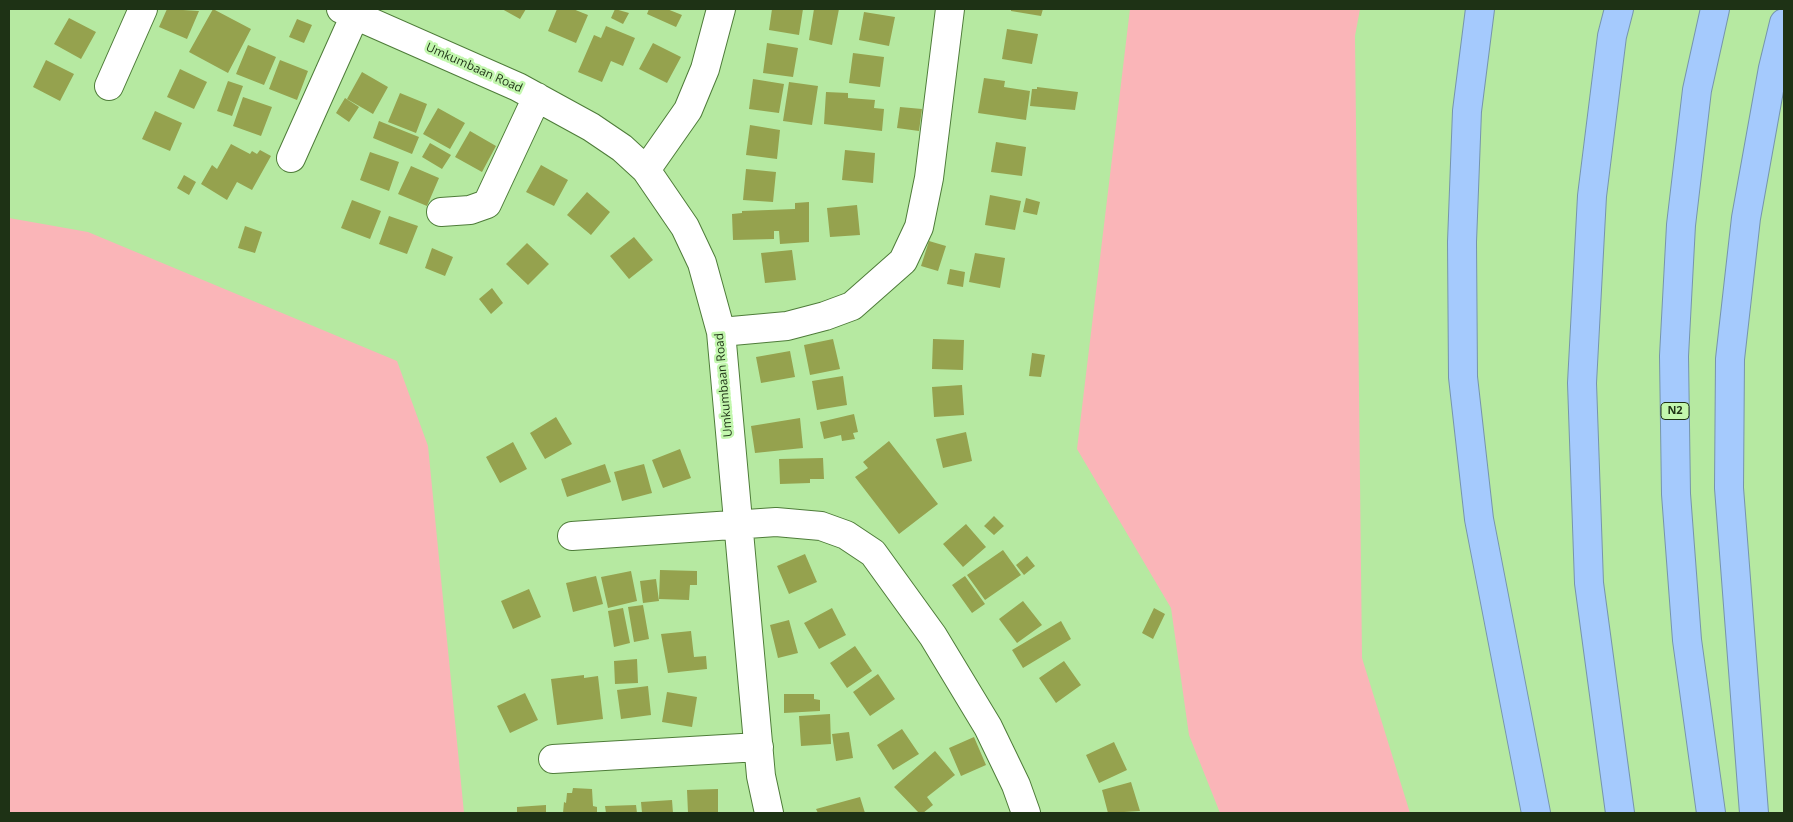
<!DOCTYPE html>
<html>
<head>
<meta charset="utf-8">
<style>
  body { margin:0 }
  #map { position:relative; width:1793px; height:822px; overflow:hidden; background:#b6e9a1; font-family:"Open Sans",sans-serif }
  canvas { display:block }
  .frame { position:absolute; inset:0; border:10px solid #1e3215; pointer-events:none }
</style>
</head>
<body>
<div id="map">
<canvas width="1793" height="822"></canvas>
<div class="frame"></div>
</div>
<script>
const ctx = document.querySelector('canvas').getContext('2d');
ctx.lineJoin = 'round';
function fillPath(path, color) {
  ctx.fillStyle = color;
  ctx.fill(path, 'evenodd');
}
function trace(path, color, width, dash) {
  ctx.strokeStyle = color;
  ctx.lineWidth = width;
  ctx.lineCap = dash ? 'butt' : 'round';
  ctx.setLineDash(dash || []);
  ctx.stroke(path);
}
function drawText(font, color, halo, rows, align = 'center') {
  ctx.font = font + ' "Open Sans",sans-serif';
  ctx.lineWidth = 5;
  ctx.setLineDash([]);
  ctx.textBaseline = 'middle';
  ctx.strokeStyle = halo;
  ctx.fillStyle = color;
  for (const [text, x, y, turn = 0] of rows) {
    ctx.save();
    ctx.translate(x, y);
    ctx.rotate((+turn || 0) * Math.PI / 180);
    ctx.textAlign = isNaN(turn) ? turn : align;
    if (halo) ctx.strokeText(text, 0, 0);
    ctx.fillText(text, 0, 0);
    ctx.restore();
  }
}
const green = new Path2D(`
  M1130 9H1360L1355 36 1362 658 1410 813H1220L1189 735 1171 608 1077 449Z
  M9 218 88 232 397 361 428 446 464 813H9Z`);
const building = new Path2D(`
  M167 9 199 11 187 39 159 27Z
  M213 9 251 29 228 73 189 52Z
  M502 9H526L520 19Z
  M557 9H573L588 15 576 43 548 31Z
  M615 9 629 13 623 24 611 18Z
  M649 9H667L682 15 676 27 647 14Z
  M772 9H803L799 35 769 30Z
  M814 9H839L832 45 809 40Z
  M1011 9H1043L1041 16 1011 11Z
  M864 12 895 17 889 46 859 40Z
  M69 18 96 32 81 59 54 44Z
  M297 19 312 25 304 43 289 37Z
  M606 26 635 38 623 66 611 61 602 82 578 72 594 35 601 38Z
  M1007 29 1038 34 1032 64 1002 59Z
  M653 43 681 57 667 83 639 69Z
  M767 43 798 48 793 77 763 73Z
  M248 45 276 57 264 85 236 74Z
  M853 53 884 57 880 87 849 83Z
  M46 60 74 74 60 101 33 87Z
  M280 60 308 71 297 100 269 89Z
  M180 69 207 82 194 109 167 97Z
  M362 72 388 87 373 114 347 99Z
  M984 78 1005 81 1004 87 1030 91 1026 120 978 113Z
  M753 79 784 84 779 113 749 109Z
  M228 81 243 86 232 116 217 111Z
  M789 82 818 86 812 125 783 121Z
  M1037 87 1078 92 1075 110 1030 106 1032 89H1037Z
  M826 92 848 93V98L875 100 874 108 884 109 882 131 824 124Z
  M400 93 427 104 416 133 388 122Z
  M243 97 272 107 261 136 233 126Z
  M345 98 359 107 349 122 336 113Z
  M900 107 922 109 919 131 897 128Z
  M438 108 465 123 450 149 423 134Z
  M155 111 182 123 170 151 142 139Z
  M379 121 419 137 412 154 373 138Z
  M750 125 780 130 777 159 746 155Z
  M470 131 496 146 482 172 455 157Z
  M996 142 1026 147 1022 176 991 172Z
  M430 143 451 155 442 169 422 157Z
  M231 144 250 154 252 151 257 154 260 150 271 156 252 190 237 182 227 200 201 184 212 165 217 169Z
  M845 150 875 153 873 183 842 180Z
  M370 152 399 162 389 191 360 180Z
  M541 165 568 180 554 206 526 192Z
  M411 166 439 178 427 206 398 194Z
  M746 169 776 172 773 202 743 200Z
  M184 175 196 182 189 195 177 188Z
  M587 192 610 212 591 235 567 215Z
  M990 195 1021 201 1015 230 985 225Z
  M1026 198 1040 202 1037 215 1023 212Z
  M352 200 381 211 370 239 341 228Z
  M809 202V242L780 244 779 231H774V239L733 240 732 214 742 213V211L795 209V203Z
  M857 205 860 235 830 237 827 208Z
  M389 216 418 226 407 254 379 244Z
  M245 226 262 232 255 253 238 248Z
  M634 237 653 260 629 279 610 256Z
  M929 241 946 246 938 271 921 266Z
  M527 243 549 264 528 285 506 264Z
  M432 248 453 257 445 276 425 268Z
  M792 250 796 280 765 283 761 253Z
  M975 253 1005 258 1000 288 969 282Z
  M950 269 965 272 963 287 947 284Z
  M492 288 503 303 491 314 479 299Z
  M833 339 840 369 810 375 804 345Z
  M933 339 964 340 963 370 932 369Z
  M790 351 795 377 761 383 756 357Z
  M1032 353 1045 355 1041 377 1029 376Z
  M843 376 847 405 817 410 812 381Z
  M962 385 964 415 934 417 932 387Z
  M854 414 858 432 853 433 855 439 842 441 841 435 824 439 820 422Z
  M556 417 572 444 545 459 530 433Z
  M800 418 803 448 755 453 751 426Z
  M966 432 972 461 943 468 936 439Z
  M889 441 938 504 899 534 855 477 868 468 863 462Z
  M513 442 527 469 500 483 486 457Z
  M680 449 691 478 663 488 652 460Z
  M823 458 824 479H810V483L780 484 779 459Z
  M605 464 611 482 567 497 561 479Z
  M644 464 652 493 622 501 614 472Z
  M994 516 1004 526 994 535 984 526Z
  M966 524 986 547 963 567 943 544Z
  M1003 550 1021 575 985 600 967 575Z
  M805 554 817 582 789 594 777 566Z
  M1027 556 1035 566 1024 575 1016 565Z
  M660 570 697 571V585H690L689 600 659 599Z
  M631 571 637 601 608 608 601 577Z
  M596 576 603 604 573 612 566 583Z
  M965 576 985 604 972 613 952 585Z
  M656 579 659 601 643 603 640 581Z
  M529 589 541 617 513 629 501 601Z
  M1023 601 1042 625 1017 643 999 619Z
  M643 605 649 639 634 642 628 607Z
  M623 608 630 643 614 647 608 611Z
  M832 608 846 635 819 649 804 623Z
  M1154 608 1165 614 1153 639 1142 633Z
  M789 620 798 653 778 658 770 625Z
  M1061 621 1071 639 1023 668 1012 650Z
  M691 631 694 657 706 656 707 669 668 673 661 634Z
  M855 646 872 671 847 688 830 663Z
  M637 659 638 683 615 684 614 661Z
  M1064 661 1081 685 1056 703 1039 678Z
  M878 674 895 699 870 716 853 692Z
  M584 675V678L598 676 603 719 557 725 551 679Z
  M648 686 651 715 621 719 617 690Z
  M667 692 697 697 692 727 662 722Z
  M525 693 538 720 510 733 497 706Z
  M784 694H814V699L820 700V711L784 713Z
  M830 714 831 744 801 746 799 716Z
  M902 729 919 754 893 770 877 745Z
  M849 732 853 758 836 761 832 734Z
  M974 737 986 765 961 776 949 748Z
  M1114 742 1127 770 1099 783 1086 755Z
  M935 751 955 775 927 797 933 805 923 813H919L894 787Z
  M1131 782 1140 811 1108 813 1102 790Z
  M573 788 592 789 593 806 597 807V813H563L564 802 566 803 567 793H572Z
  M718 789V813H688L687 790Z
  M860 797 865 813H818L816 809Z
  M672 800 673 813H642L641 802Z
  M546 805V813H517V807Z
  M636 805 637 813H606L605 806Z`);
const minor = new Path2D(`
  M341 9 518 87 591 127 622 148 646 170 685 227 702 263 721 332 761 776 769 813
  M109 86 143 9
  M291 158 355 15
  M646 170 688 110 705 69 721 9
  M441 212 470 210 487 204 537 97
  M721 332 787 326 825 316 852 306 903 261 919 227 929 178 950 9
  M572 536 776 522 821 526 846 535 873 553 933 636 988 727 1016 785 1026 813
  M553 759 759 747`);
const highway = new Path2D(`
  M1480 9 1467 111 1462 242 1463 377 1479 519 1536 813
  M1619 9 1612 36 1592 196 1582 383 1589 583 1620 813
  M1711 813 1687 640 1676 494 1674 356 1681 225 1697 90 1715 9
  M1754 813 1729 488 1730 359 1746 218 1773 68 1784 23`);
const shields = [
  [1675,411,28]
];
const shieldNames = [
  ["N2",1675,411]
];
const streetNames = [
  ["Umkumbaan Road",474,68,24],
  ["Umkumbaan Road",724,385,-95]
];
fillPath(green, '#fab5b8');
fillPath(building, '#95a24e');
trace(minor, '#4e7c39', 30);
trace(highway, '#7695ac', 30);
trace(minor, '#fff', 28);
trace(highway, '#a5cafd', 28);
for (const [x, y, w] of shields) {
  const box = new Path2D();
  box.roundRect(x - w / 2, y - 8.5, w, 17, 4);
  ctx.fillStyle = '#c3f7ae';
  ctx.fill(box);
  trace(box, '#1e3215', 1);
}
drawText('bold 11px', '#1e3215', null, shieldNames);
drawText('12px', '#1e3215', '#c3f7ae', streetNames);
</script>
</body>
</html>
